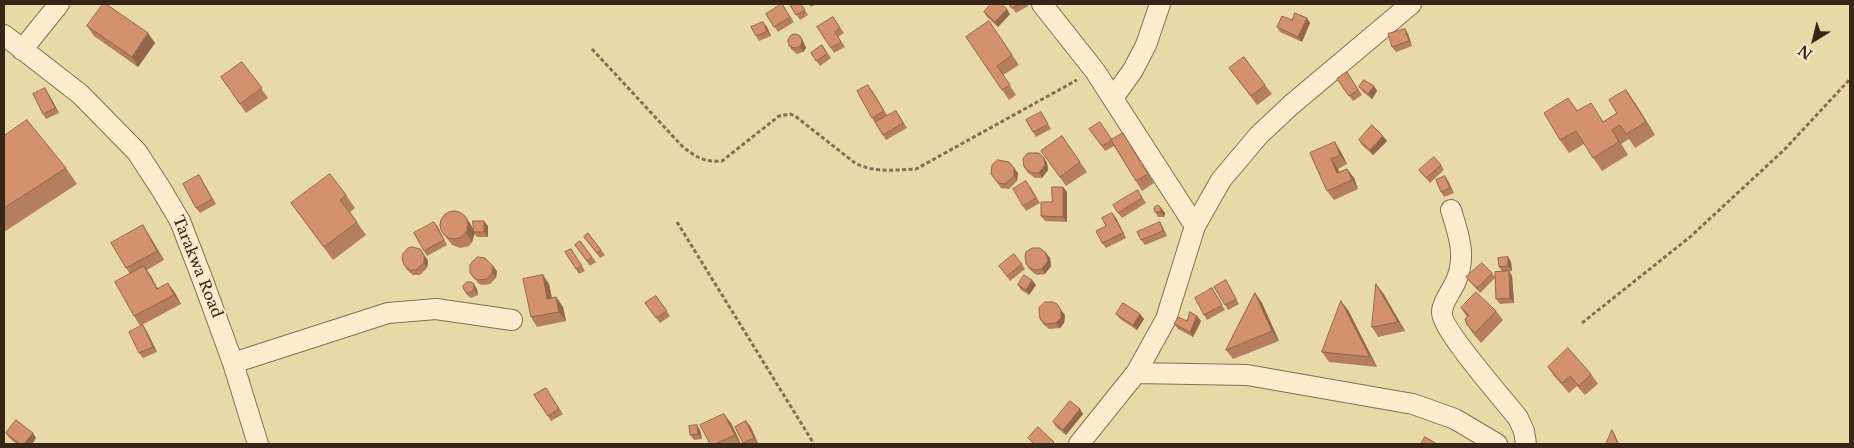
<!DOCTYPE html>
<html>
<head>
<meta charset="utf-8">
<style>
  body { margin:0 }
  #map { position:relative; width:1854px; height:448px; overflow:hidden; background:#f1deb9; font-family:"Libre Baskerville",serif }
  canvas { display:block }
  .frame { position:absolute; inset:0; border:5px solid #362619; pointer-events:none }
  .north { position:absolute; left:1789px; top:15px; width:50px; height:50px; -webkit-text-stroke:4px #f8e8c9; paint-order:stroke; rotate:216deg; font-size:14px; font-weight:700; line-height:20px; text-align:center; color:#362619 }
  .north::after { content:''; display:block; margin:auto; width:18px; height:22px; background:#362619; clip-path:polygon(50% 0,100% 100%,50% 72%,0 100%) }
</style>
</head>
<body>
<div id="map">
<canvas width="1854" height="448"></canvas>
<div class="frame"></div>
<div class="north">N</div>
</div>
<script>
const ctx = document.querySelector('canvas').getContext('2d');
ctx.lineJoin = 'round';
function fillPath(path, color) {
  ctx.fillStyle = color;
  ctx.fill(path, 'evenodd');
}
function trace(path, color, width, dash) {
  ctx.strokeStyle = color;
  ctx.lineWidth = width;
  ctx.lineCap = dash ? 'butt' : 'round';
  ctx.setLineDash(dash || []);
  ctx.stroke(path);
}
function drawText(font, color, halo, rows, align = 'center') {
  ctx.font = font + ' "Libre Baskerville",serif';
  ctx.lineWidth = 4;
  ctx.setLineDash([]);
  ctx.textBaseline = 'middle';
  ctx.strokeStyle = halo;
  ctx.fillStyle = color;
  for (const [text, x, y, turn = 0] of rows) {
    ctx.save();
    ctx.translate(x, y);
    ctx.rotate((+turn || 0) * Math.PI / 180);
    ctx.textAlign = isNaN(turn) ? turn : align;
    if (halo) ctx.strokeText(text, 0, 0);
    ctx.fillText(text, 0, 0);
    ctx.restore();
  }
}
const farmland = new Path2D(`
  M4 4H1850V444H4Z`);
const path = new Path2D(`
  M592 49 682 146C694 156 705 163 722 161L779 116 790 114 795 116 855 163C873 173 896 170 916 169L1077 80
  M677 222 814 444
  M1582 323 1690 237 1785 149 1850 79`);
const minor = new Path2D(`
  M1042 4 1095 71 1195 226
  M4 35 80 94 137 152 161 189 180 221 202 278 233 363 258 444
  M22 50 59 4
  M1113 98 1133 70 1146 45 1160 4
  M1451 210C1459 235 1467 258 1455 283 1451 292 1443 301 1442 311 1439 327 1505 401 1518 418L1524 431 1526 444
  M233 363 388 313 436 309 512 320
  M1136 373 1247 375 1413 404 1455 419 1497 444
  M1079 444 1136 373 1166 319 1195 226 1221 180 1259 135 1291 105 1411 4`);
const wall = new Path2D(`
  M782 4 794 22 778 32 766 14Z
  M801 4 808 15 800 20 790 5Z
  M809 4H816L811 7Z
  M1009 4H1027L1028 6 1016 13Z
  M984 12 1010 14 998 27 987 17Z
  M833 17 844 33 838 37 845 47 834 53 817 27Z
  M1307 18 1310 23 1302 42 1280 32 1277 27 1292 20Z
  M989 21 1019 65 1003 75 1016 95 1009 100 966 37Z
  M763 22 767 27 771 36 759 41 756 36Z
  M87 26 155 43 138 67 94 36Z
  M1405 29 1408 34 1412 46 1396 52 1392 47Z
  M803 41 806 48 803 52 797 54 792 50 788 45Z
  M822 45 831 58 820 66 811 53Z
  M242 62 268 98 246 113 221 77Z
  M1229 68 1265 85 1272 94 1257 105Z
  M1347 72 1362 95 1353 101 1337 79Z
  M1374 86 1377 91 1372 99 1363 92 1359 87Z
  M872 90 887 115H899L907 128 886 140 872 118Z
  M1626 90 1635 103 1655 135 1635 148 1629 139 1621 144 1628 155 1602 171 1584 144 1569 153 1560 140 1568 98 1578 111 1603 122 1617 113Z
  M48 93 59 113 46 119 43 114Z
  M1041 112 1051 129 1036 137 1033 132Z
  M1089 129 1112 140 1123 133 1154 183 1142 191 1136 181 1114 146 1105 151Z
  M4 136 66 168 77 184 4 232Z
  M1062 136 1087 172 1066 186 1041 151Z
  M1359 140 1387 141 1373 155 1362 145Z
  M1341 152 1347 164 1338 169 1339 172 1347 169 1354 178 1358 189 1334 200 1327 191 1310 153Z
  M1044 158 1047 163 1048 170 1042 178H1035L1027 172 1024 167Z
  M1441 165 1444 170 1430 183 1419 170Z
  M1018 173 1017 181 1009 189 1001 188 991 174Z
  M199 175 216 204 200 213 196 208Z
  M1448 181 1454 193 1444 197 1441 192Z
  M1030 186 1040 203 1026 211 1023 206Z
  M1063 187 1067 192V222L1045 221 1041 216Z
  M346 195 355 208 350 212 366 235 333 260 291 203Z
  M1141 195 1146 203 1122 218 1118 213Z
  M1158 205 1165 213 1164 217H1158L1155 212Z
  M1112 213 1116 218 1126 238 1106 248 1102 243 1106 226Z
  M465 216 471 225 474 231 488 226V237H477L474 233 472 242 469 246 460 248 452 245 445 236Z
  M434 222 447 245 427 256 424 251Z
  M1160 222 1163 227 1167 236 1145 245 1141 240Z
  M143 225 164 260 147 270 158 289 175 293 181 304 140 326 134 316 130 274 126 268Z
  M588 233 605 255 600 258 584 237Z
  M580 241 596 262 590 266 575 245Z
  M571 249 585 271 579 274 565 252Z
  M1046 253 1050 258 1051 266 1045 274 1038 275 1035 274 1029 269 1026 264Z
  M1508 257 1511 262 1512 271H1509L1512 276 1514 303 1500 304 1496 299 1495 278 1480 293 1470 282 1466 277 1492 273 1495 277 1502 271 1499 267Z
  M428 260 427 268 420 275H413L407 270 404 265Z
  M1022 264 1025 269 1010 281 999 266Z
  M497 271 496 278 490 284 483 285 479 284 470 273Z
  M543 275 549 284 552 298 556 297 563 307 566 321 537 327 531 317Z
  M1226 280 1239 304 1228 310 1225 305Z
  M1018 285H1036L1029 295 1021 290Z
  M1212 288 1225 310 1207 320 1204 315Z
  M477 289 478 295 471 298 467 295 464 290Z
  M1255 293 1262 303 1279 341 1233 359 1226 350Z
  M1383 293 1405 331 1378 337 1372 327Z
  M656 296 670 316 660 323 645 303Z
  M1461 308 1496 311 1503 320 1481 343 1474 335 1467 325V317Z
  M1348 310 1377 367 1329 362 1322 352Z
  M1116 314H1140L1144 319 1137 330 1120 319Z
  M1065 315 1064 323 1060 328 1049 329 1043 324 1040 319Z
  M1197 316 1201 321 1193 337 1178 329 1174 324 1187 321Z
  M146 330 157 352 143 358 139 353Z
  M1548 367 1591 374 1598 384 1585 395 1577 386 1569 393 1554 376Z
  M546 388 563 414 551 421 534 395Z
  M1080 409 1083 414 1066 435 1056 427 1053 422Z
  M746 421 750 426 758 443 755 444H744L735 427Z
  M731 423 741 444H710Z
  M700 430 702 439 694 440 690 435Z
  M6 433 36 438 32 444H17L9 438Z`);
const shadedWall = new Path2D(`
  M1007 9 1010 14 998 27 995 22Z
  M1307 18 1310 23 1302 42 1298 37Z
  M763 22 767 27 771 36 767 31Z
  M1405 29 1408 34 1412 46 1409 41Z
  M148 33 155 43 138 67 132 57Z
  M800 36 803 41 806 48 803 52 800 47Z
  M1374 86 1377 91 1372 99 1368 94Z
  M45 88 48 93 59 113 55 108Z
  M1626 90 1635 103 1655 135 1646 122Z
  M1612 130 1621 144 1628 155 1619 142Z
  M1383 136 1387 141 1373 155 1370 150Z
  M1335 142 1341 152 1347 164 1340 155Z
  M1044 158 1047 163 1048 170 1042 178 1039 173Z
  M1331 159 1338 169 1344 182 1337 173Z
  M1014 168 1018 173 1017 181 1014 176Z
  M1347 169 1354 178 1358 189 1352 180Z
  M1445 176 1448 181 1454 193 1450 188Z
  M1063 187 1067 192V222L1063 217Z
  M1161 208 1165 213 1164 217 1161 212Z
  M1112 213 1116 218 1126 238 1123 233Z
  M465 216 471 225 475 233 472 242 466 233Z
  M484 221 488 226V237L484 232Z
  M434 222 438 227 447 245 444 240Z
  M143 225 164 260 157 251Z
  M1046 253 1050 258 1051 266 1045 274 1042 269Z
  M424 255 428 260 427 268 424 263Z
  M1508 257 1511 262 1512 271 1508 266Z
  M144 266 151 276 163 299 157 289Z
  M493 266 497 271 496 278 492 273Z
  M1509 271 1512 276 1514 303 1510 298Z
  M543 275 549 284 554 309 547 299Z
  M1032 280 1036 285 1029 295 1026 290Z
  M168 283 175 293 181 304 174 295Z
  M474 284 477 289 478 295 474 290Z
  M1376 284 1383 293 1405 331 1398 322Z
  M1255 293 1262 303 1279 341 1272 331Z
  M556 297 563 307 566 321 559 312Z
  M1341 301 1348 310 1377 367 1370 357Z
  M1061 310 1065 315 1064 323 1060 328 1056 323Z
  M1140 314 1144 319 1137 330 1133 325Z
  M1197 316 1201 321 1193 337 1190 332Z
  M143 325 146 330 157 352 153 347Z
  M1080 409 1083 414 1066 435 1063 430Z
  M724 414 731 423 741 444 735 435Z
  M746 421 750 426 758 443 754 438Z
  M697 425 700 430 702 439 698 434Z
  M1612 430 1615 435 1619 444H1618Z
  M33 433 36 438 32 444H24Z`);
const building = new Path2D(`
  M103 4H106L148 33 132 57 87 26Z
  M782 4 790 17 774 27 766 14Z
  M793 4H801L805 10 796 15 790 5Z
  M991 4H1001L1007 9 995 22 984 12Z
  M1009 4H1020L1012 8Z
  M1295 13 1307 18 1298 37 1277 27 1282 16 1292 20Z
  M833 17 840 28 835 32 841 42 831 48 817 27Z
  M989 21 1012 55 997 66 1010 85 1002 90 966 37Z
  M763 22 767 31 756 36 751 27Z
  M1405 29 1409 41 1392 47 1388 34Z
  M788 41a7 7 0 1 1 14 0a7 7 0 1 1-14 0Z
  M822 45 827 54 816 61 811 53Z
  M1244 57 1265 85 1251 96 1229 68Z
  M242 62 262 88 240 104 221 77Z
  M1347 72 1358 90 1349 96 1337 79Z
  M1364 80 1374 86 1368 94 1359 87Z
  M868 85 884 111 872 118 857 91Z
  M45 88 55 108 43 114 33 94Z
  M1626 90 1646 122 1626 134 1620 125 1612 130 1619 142 1593 158 1576 131 1560 140 1544 113 1568 98 1577 111 1591 103 1603 122 1617 113 1609 100Z
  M896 111 903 123 883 135 875 122Z
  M1041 112 1048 124 1033 132 1026 120Z
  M27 120 66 168 4 208V136Z
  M1100 122 1112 140 1102 146 1089 129Z
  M1372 125 1383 136 1370 150 1359 140Z
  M1123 133 1148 174 1136 181 1111 140Z
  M1062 136 1080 162 1060 177 1041 151Z
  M1335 142 1340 155 1331 159 1337 173 1347 169 1352 180 1327 191 1310 153Z
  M1028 153H1039L1044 158 1045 165 1039 173H1032L1024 167 1023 159Z
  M1434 157 1441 165 1426 178 1419 170Z
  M998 160 1009 162 1014 168V176L1005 184 998 183 991 174 992 165Z
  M330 174 346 195 340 200 357 222 324 247 291 203Z
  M199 175 212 199 196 208 183 184Z
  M1445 176 1450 188 1441 192 1436 180Z
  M1026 181 1036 198 1023 206 1013 189Z
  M1052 187H1063V217L1041 216V202H1052Z
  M1138 190 1142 198 1118 213 1113 205Z
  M1158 205 1161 208V212H1155L1154 208Z
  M440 225a14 14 0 1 1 28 0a14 14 0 1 1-28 0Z
  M1112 213 1123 233 1102 243 1096 231 1106 226 1102 218Z
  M473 221H484V232H474Z
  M434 222 444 240 424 251 414 233Z
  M1160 222 1163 231 1141 240 1137 232Z
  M143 225 157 251 126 268 111 243Z
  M588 233 601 250 597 253 584 237Z
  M580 241 592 257 587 261 575 245Z
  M412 247 420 249 424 255V263L416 270H410L404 265 402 258 403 254 408 248Z
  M1033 248H1040L1046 253 1048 261 1042 269 1035 270 1032 269 1026 264 1025 256 1026 252Z
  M571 249 582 266 576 269 565 252Z
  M1014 254 1022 264 1007 276 999 266Z
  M478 257 485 258 493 266 492 273 487 279 479 280 475 279 470 273V265L472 262Z
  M1508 257V266L1499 267 1498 258Z
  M1482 263 1492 273 1477 288 1466 277Z
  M144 266 157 289 168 283 174 295 134 316 115 282Z
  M1509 271 1510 298 1496 299 1495 272Z
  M543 275 547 299 556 297 559 312 531 317 523 279Z
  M1024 275 1032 280 1026 290 1018 285Z
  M1226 280 1236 299 1225 305 1214 287Z
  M467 282H471L474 284V290L468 293 464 290 463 286Z
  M1376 284 1398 322 1372 327Z
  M1212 288 1222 305 1204 315 1195 298Z
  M1476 292 1496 311 1475 333 1467 325 1465 319 1469 315 1461 308Z
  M1255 293 1272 331 1226 350Z
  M656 296 667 311 656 318 645 303Z
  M1341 301 1370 357 1322 352Z
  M1045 302H1053L1057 304 1061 310V318L1056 323 1046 324 1040 319 1039 308Z
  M1123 303 1140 314 1133 325 1116 314Z
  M1190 312 1197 316 1190 332 1174 324 1178 317 1187 321Z
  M143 325 153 347 139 353 129 332Z
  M1568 348 1591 374 1579 386 1570 376 1562 383 1548 367Z
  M546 388 559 409 548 416 534 395Z
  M1070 401 1080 409 1063 430 1053 422Z
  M724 414 735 435 715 444H710L700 425Z
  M16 420 33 433 24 444H20L6 433Z
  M746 421 754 438 743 443 735 427Z
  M697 425 698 434 690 435 689 426Z
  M1038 427 1054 442 1052 444H1034L1028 438Z
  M1612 430 1618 444H1606Z
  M1425 437 1437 444H1421Z`);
const streetNames = [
  ["Tarakwa Road",197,267,68]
];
fillPath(farmland, '#e7daa6');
trace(minor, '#886d53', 22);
trace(path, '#886d53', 3, [4, 2.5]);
trace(minor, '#fcebcc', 20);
fillPath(wall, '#b57e5c');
fillPath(shadedWall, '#94664b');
fillPath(building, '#d3926b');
trace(building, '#94664b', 1);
drawText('15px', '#362619', '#f8e8c9', streetNames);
</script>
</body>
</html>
